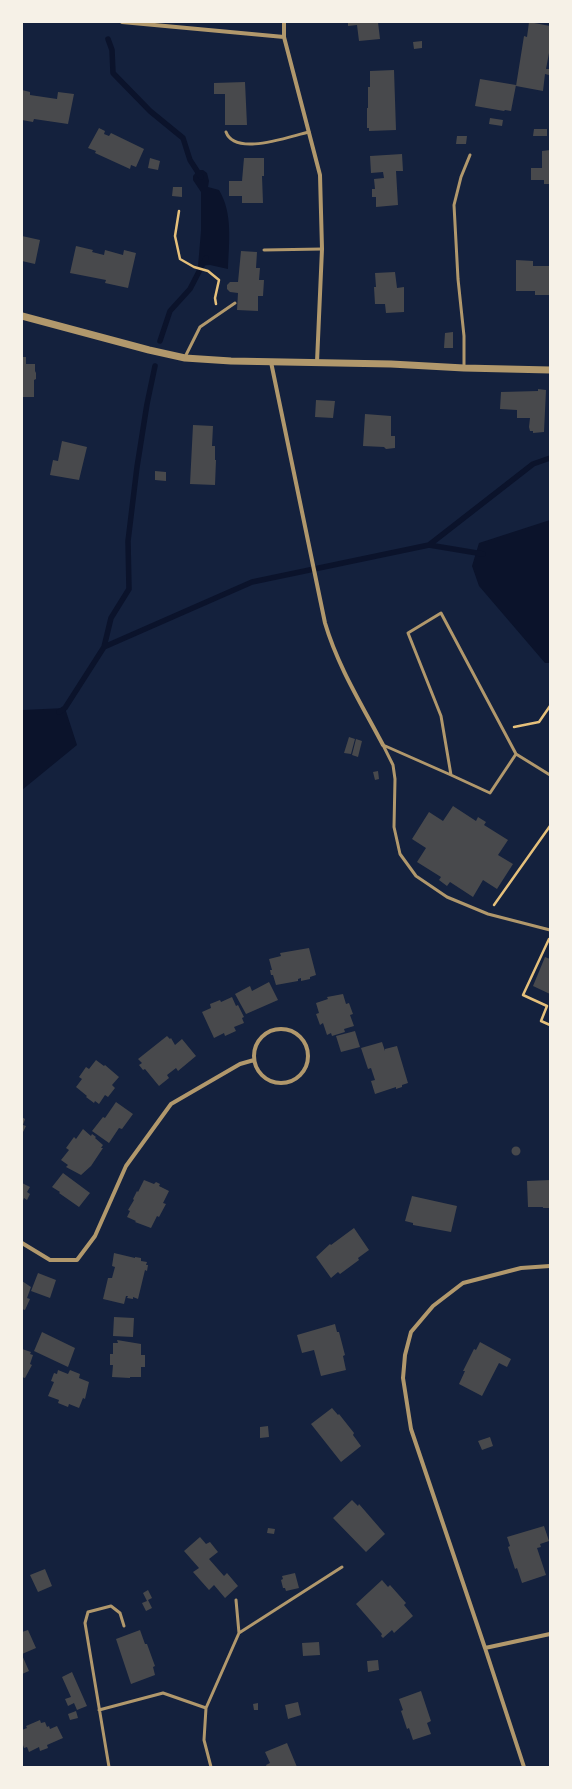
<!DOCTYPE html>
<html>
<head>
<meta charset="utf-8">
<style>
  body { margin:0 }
  #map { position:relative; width:572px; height:1789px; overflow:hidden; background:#14213d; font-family:"Noto Sans",sans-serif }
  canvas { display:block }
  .frame { position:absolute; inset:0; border:23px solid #f6f1e7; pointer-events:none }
</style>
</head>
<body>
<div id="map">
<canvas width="572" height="1789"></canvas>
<div class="frame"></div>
</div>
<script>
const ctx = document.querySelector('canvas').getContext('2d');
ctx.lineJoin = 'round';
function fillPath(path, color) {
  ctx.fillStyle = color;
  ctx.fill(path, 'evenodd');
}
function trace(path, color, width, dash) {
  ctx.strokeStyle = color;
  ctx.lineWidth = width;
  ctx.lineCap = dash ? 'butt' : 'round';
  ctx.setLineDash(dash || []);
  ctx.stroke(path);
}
const water = new Path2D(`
  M198 170H203L207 173 209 181 208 187 219 190C233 213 229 242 228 269L210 265 198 266 201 231V192L193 180V176Z
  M550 520V663H545L479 586 472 566 479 543Z
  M65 708 77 745 22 790V710Z`);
const stream = new Path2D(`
  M108 39 112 50 113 73 150 111 183 138 190 160 201 177
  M160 341 170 311 190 289 206 258
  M429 545 483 554
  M104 647 111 618 129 589 128 541 137 467 147 404 155 366
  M59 712 65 708 104 647 252 582 429 545 533 464 550 458`);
const building = new Path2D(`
  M348 22H378L380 39 359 41 357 25 348 26Z
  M529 22 550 26V53H549L546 69H550L549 75 545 74 543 91 516 86 524 36 527 37Z
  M422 41V48L414 49 413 42Z
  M394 70 396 130 369 131V128H367V108H368V87H370V71Z
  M480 79 516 85 511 111 505 110 504 111 475 106Z
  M245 82 247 125H225V94H214V83Z
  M22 90 30 92V95L57 99 58 92 74 94 68 124 34 119 33 122 22 120Z
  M490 118 503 120 502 126 489 124Z
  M99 128 105 131 104 134 109 136 111 133 144 149 136 167 131 165 130 169 95 153 96 151 88 148Z
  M534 129H547V136H533Z
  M457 136H467L466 144H456Z
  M550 150V184H544V180H531V168H542V151Z
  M402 154 403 171H396L398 205 376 207V197H372V189H375L374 179 384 178 383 172 371 173 370 156Z
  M150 158 160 161 158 170 148 168Z
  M244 158H264V176H262L263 203H242V196H229V181H242Z
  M173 187H182V197L172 196Z
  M22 236 40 240 35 264 22 261Z
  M76 246 93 250 92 252 104 255 105 250 123 255 124 250 136 253 128 288 105 283 106 280 70 273Z
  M241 251 257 252 256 268H260L259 280H264L263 296H258V311L237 310 238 293 230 292 227 289V285L230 282H238Z
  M516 260 533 261V266H550V295H535V291H516Z
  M395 272 397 288 404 287V312L386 313 385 304H375L374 287H376L375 273Z
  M453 332V348H444L445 333Z
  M22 357H26V364H35V371L36 373V379L34 380V397H22Z
  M538 389 546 390 544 432 533 433V431H530L529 427 530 418H517V410L500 409 501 392 538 391Z
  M316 400 335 401 333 418 315 417Z
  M365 414 391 416V436H395V448L386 449 384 447 363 446Z
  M193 425 213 426 212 446H215V460H216L215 485 190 484Z
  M62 441 87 447 79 480 50 475 53 460 58 461Z
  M155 471 166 472V481L155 480Z
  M349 737 355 739 351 754 344 753Z
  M356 739 362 741 358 757 352 755Z
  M378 771 379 779 375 780 373 772Z
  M453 806 476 821 478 817 486 822 484 825 508 840 498 855 513 864 497 889 483 880 473 897 450 882 447 886 439 880 441 877 417 862 426 848 412 839 429 812 443 821Z
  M309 948 316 975 310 977V979L301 981V978L298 979V981L276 985 273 975H271L270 970H272L269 959 281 956 280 953Z
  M545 957 550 959V994L533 986Z
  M269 982 278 1000 246 1014 235 994 250 986 252 991Z
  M343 994 346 1004 349 1003 353 1014 350 1015 354 1026 344 1029 345 1032 332 1036 331 1033 327 1035 323 1023 320 1025 316 1014 319 1013 316 1003 328 999 327 997Z
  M232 997 236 1006 238 1005 244 1017 242 1018 244 1023 234 1027 236 1031 225 1036 224 1033 214 1038 202 1012 211 1008 210 1004 220 1000 221 1002Z
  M355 1031 360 1047 341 1052 336 1036Z
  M167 1036 170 1039 171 1038 175 1045 182 1039 196 1056 178 1071 176 1068 167 1075 169 1078 159 1086 145 1069 143 1070 139 1065 142 1063 138 1059Z
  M382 1042 385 1051V1049L397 1046 408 1083 402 1085V1087L396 1089V1087L375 1094 371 1081 375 1080 371 1068 368 1069 361 1048Z
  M96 1060 104 1066 105 1065 119 1077 112 1085 115 1088 108 1097 105 1095 99 1104 95 1101 94 1103 86 1097 87 1096 76 1087 82 1079 79 1077 86 1067 89 1069Z
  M116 1102 133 1114 122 1129 119 1128 109 1143 92 1131 103 1117 105 1118Z
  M22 1117 25 1119 23 1125 26 1126 23 1132 22 1131Z
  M83 1129 91 1136 92 1134 96 1137 95 1138 103 1145 101 1148H103L91 1166 81 1175 66 1167 68 1165 61 1160 69 1150 66 1148 74 1137 76 1139Z
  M511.5 1151a4.5 4.5 0 1 1 9 0a4.5 4.5 0 1 1-9 0Z
  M63 1173 90 1193 79 1207 59 1193 60 1192 52 1187Z
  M144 1180 154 1184 156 1182 160 1184 159 1186 169 1191 163 1203 166 1204 159 1217 157 1216 151 1228 135 1222 136 1221 127 1217 130 1211 128 1210 134 1200 133 1199 137 1191 138 1192Z
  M550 1180V1208H543V1207H528L527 1181Z
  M22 1183 30 1187 27 1192 30 1194 27 1200 24 1198 22 1203Z
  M412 1196 457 1206 451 1232 413 1225V1223L405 1221Z
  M354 1228 369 1250 358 1258 359 1260 340 1274 338 1272 331 1278 316 1257 330 1244 331 1245Z
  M114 1253 135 1258V1257L141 1258V1261L147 1262 146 1265H148L147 1271 145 1270 138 1299 133 1297V1299L127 1298 128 1296H126L124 1304 103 1299 108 1278H112L115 1267 112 1266Z
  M38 1273 56 1280 50 1298 31 1291Z
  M22 1281 31 1287 27 1298 30 1299 25 1310 22 1309Z
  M114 1317 134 1318 133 1337 113 1336Z
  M335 1324 337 1332H339L345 1355 343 1356 346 1370 321 1376 314 1350 302 1353 297 1335Z
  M42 1332 75 1348 68 1367 34 1351Z
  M117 1340 141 1344V1355H145V1367H141V1377H130V1378L112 1377 113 1365H110V1354H113V1343H118Z
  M480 1342 511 1359 507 1367 499 1363 482 1396 459 1384 465 1371H463L474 1349 476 1350Z
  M22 1349 31 1352 30 1354 33 1355 30 1364 32 1365 25 1378 22 1377Z
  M58 1370 68 1374 70 1370 80 1374 79 1378 89 1382 85 1399 83 1398 79 1408 69 1404 68 1407 58 1403 59 1400 48 1396 54 1382 51 1381 54 1373 57 1374Z
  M332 1408 338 1415 339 1414 354 1433 353 1435 361 1446 341 1462 311 1424Z
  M268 1426 269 1437 260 1438V1427Z
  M490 1437 493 1446 482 1450 478 1441Z
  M352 1500 358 1506 359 1504 385 1534 366 1552 333 1518Z
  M544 1526 549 1541 540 1544 541 1547 537 1548 546 1575 522 1583 517 1568 515 1569 508 1547 510 1546 507 1537Z
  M268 1528 275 1529 274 1534 267 1533Z
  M200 1537 206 1544 210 1542 218 1552 209 1559 224 1576 227 1573 238 1586 225 1598 214 1585 209 1590 193 1572 199 1568 184 1551Z
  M45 1569 52 1586 38 1592 30 1575Z
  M295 1573 299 1588 286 1591 285 1588H283L281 1580 283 1579 282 1576Z
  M382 1580 388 1587 390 1585 406 1603 404 1605 413 1616 394 1633 392 1630 383 1638 381 1636 382 1634 356 1604Z
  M148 1590 152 1598 148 1600 152 1608 146 1611 142 1603 147 1601 143 1593Z
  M28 1630 36 1648 22 1654V1632Z
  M140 1630 145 1644H147L155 1666 153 1667 155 1675 131 1684 116 1639Z
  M319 1642 320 1655 303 1656 302 1643Z
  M22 1655 29 1671 22 1674Z
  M378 1660 379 1670 368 1672 367 1661Z
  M72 1672 87 1706 77 1710 74 1703 68 1706 65 1699 71 1697 62 1677Z
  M421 1691 431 1721 427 1723 431 1734 413 1740 409 1728 407 1729 401 1711 403 1710 399 1699Z
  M298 1702 301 1715 288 1719 285 1705Z
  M258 1703V1710H254L253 1704Z
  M76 1711 78 1718 70 1720 68 1714Z
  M40 1720 41 1723 45 1722 47 1727 49 1726 50 1729 57 1726 63 1738 47 1745 48 1748 40 1751 39 1747 29 1752 27 1747 24 1748 22 1742V1730L27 1728 26 1726Z
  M287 1743 297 1767H267L266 1765 270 1763 265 1752Z`);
const path = new Path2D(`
  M179 211 175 236 180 259 194 267 208 271 219 280 215 298 216 304
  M514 727 539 722 550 706
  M494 905 550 826
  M549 939 523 995 547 1006 541 1021 550 1025`);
const service = new Path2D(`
  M226 132C235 157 290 136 309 132
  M264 250 322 249
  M185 357 200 327 235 303
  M464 367V336L458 279 454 205 461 177 470 155
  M383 745 393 765 395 779 394 827 400 854 416 876 447 897 488 914 550 930
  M383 745 451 775
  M516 754 490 793 451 775 441 716 408 633 441 613 516 754 550 775
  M236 1600 239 1633
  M99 1710 163 1693 206 1708
  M109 1767 85 1623 88 1612 111 1606 120 1613 124 1626
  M211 1767 204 1740 206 1708 239 1633 342 1567`);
const minor = new Path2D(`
  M122 22 284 37
  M284 22V37L320 175 322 249 317 362
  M271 362 325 623C338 667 362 705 383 745
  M254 1056a27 27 0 1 1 54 0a27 27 0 1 1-54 0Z
  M22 1243 50 1260H77L95 1236 126 1166 171 1104 240 1064 254 1060
  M550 1266 521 1268 463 1283 433 1306 411 1332 405 1355 403 1378 411 1429 485 1648 550 1634
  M485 1648 524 1767`);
const tertiary = new Path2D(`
  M22 316 149 350 185 358 231 361 391 364 464 368 550 370`);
fillPath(water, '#0b132b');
trace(stream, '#0b132b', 5.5);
fillPath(building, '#48494c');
trace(path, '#e5c07b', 2.5);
trace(service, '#b1986c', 3);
trace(minor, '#b1986c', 4);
trace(tertiary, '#b1986c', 7);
</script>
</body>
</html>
